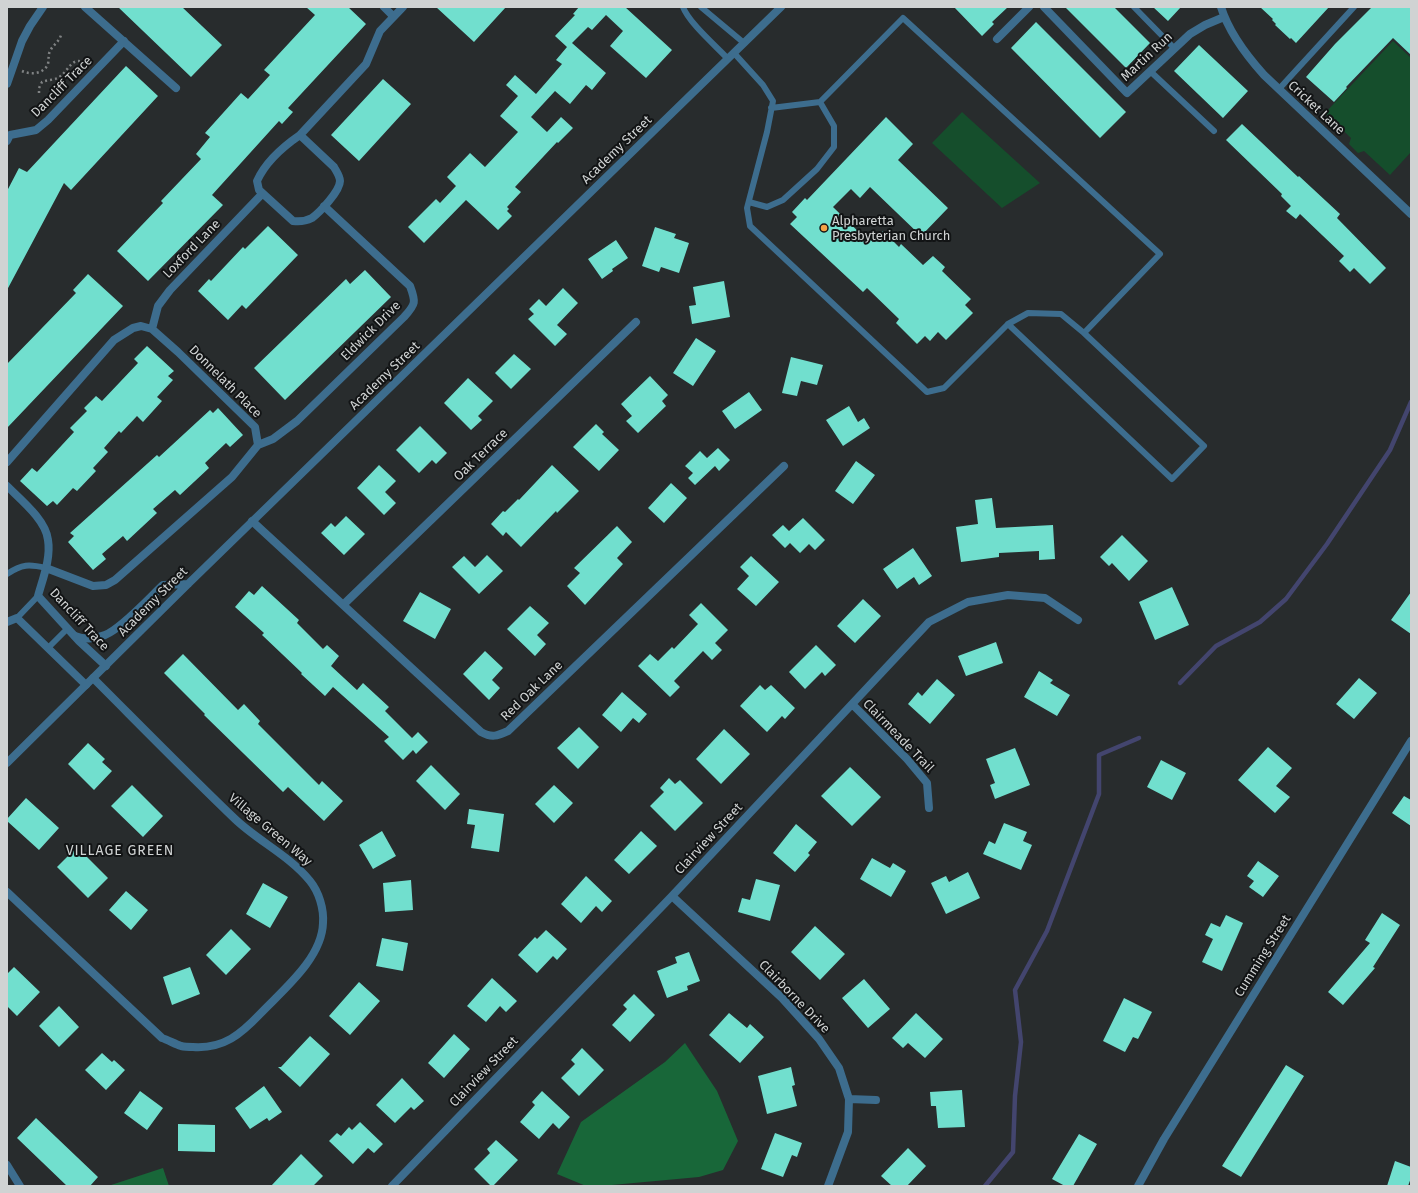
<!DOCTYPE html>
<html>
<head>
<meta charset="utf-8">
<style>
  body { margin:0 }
  #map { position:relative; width:1418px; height:1193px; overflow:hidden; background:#282c2d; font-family:"Fira Sans",sans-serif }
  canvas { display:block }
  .frame { position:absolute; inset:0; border:8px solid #d0d3d3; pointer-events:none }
</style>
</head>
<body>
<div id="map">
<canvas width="1418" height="1193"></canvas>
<div class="frame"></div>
</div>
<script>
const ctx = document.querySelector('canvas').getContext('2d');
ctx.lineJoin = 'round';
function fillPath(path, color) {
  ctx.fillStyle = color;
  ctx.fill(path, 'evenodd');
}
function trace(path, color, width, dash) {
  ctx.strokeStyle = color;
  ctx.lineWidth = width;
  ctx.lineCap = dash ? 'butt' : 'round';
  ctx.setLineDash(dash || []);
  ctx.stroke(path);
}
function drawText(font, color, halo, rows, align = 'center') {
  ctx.font = font + ' "Fira Sans",sans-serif';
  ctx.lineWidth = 4;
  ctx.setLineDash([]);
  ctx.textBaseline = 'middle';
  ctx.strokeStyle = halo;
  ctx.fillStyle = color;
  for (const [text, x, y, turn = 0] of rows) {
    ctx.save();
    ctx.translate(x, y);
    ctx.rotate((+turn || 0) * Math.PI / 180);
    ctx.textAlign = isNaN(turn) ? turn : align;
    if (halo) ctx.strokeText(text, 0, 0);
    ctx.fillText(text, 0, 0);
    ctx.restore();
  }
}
const green = new Path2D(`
  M1393 41 1411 58V152L1390 175 1364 151 1358 153 1349 144 1351 138 1325 113Z
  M962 112 1040 183 1002 208 932 143Z`);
const forest = new Path2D(`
  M685 1043 717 1091 738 1141 723 1170 699 1177 601 1186H586L557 1174 581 1122 665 1062Z
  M163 1168 169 1186H108Z`);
const stream = new Path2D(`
  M1180 683 1216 646 1260 622 1286 599 1327 544 1390 450 1411 402
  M985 1186 1013 1152 1015 1096 1021 1042 1015 990 1047 931 1099 794V755L1139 738`);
const building = new Path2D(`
  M118 7H182L222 45 191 77Z
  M306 7H348L366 24 288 108 293 112 282 124 279 121 212 195 223 205 148 281 117 251 163 203 161 201 201 159 196 154 210 137 205 133 241 93 248 99 270 75 264 70 315 15Z
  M436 7H506L474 42Z
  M579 7H625L672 50 646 78 610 46 623 31 606 15 592 30 588 27 572 43 606 73 592 90 586 85 570 104 555 91 531 117 547 132 561 117 573 128 558 143 557 142 515 187 521 192 507 207 509 209 507 211 512 216 498 230 466 200 424 243 408 227 436 199 440 203 456 186 447 177 470 153 485 167 518 132 500 116 518 96 506 85 515 75 536 94 562 64 556 60 567 47 555 36 575 15 573 14Z
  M954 7H1008L992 22 994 24 982 36Z
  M1065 7H1114L1150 43 1126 68Z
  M1153 7H1181L1168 21Z
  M1260 7H1329L1296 43 1291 38 1290 39 1275 25 1276 24 1272 20 1273 19Z
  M1372 7H1411V55L1393 38 1346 87 1347 88 1334 102 1306 77 1335 44Z
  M1036 22 1126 112 1100 138 1011 48Z
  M1199 45 1248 91 1223 118 1174 71Z
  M126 66 158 96 71 190 64 183 7 290V191L19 168 27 172Z
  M383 79 411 104 359 161 331 135Z
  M886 117 913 144 898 160 948 208 921 236 870 187 860 198 851 189 833 207 866 239 868 237 873 242 883 231 899 247 901 244 923 265 933 256 945 267 942 271 971 299 965 305 973 313 946 340 938 332 930 341 925 336 917 344 896 323 899 319 867 288 863 292 790 224 797 217 792 212 805 198 807 200Z
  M1242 124 1298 177 1299 176 1340 214 1337 218 1386 268 1370 284 1354 268 1350 272 1339 261 1344 256 1300 214 1296 219 1286 211 1291 206 1281 196 1282 194 1226 140Z
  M268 226 298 255 246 309 242 305 228 320 198 291 209 279 211 281 243 247 245 249Z
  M655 227 676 234 674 238 689 243 679 273 661 267 659 272 642 266Z
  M616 240 628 258 612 269 613 271 602 279 588 259Z
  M365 270 391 297 285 400 254 368 346 279 350 284Z
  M88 274 123 306 7 428V364L76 293 73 290Z
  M724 281 730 317 692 324 689 306 696 305 693 287Z
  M563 288 578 303 557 325 567 334 555 346 528 319 534 314 529 309 539 299 546 306Z
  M696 338 716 351 693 386 673 373Z
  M147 346 174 371 168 376 173 380 157 397 162 401 143 422 137 416 121 433 119 431 104 448 108 452 93 468 96 471 77 491 73 488 57 505 53 501 47 506 20 481 32 468 37 472 74 432 70 428 87 411 84 408 96 396 102 401 138 363 134 359Z
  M514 354 531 369 511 389 495 373Z
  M791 357 823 365 817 385 801 381 797 396 782 393Z
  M650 376 668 395 662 401 666 406 638 433 626 421 632 416 621 404Z
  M468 378 493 401 478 416 482 420 471 430 444 403Z
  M749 392 762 410 735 429 722 411Z
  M849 406 858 422 864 418 870 428 843 446 826 420Z
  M218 408 243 435 230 447 226 443 205 463 209 468 180 495 175 490 153 509 157 513 127 541 123 536 102 554 106 559 93 570 68 542 74 536 70 533 157 455 159 457 210 410 213 413Z
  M596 424 604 432 602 434 619 450 599 471 573 447Z
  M420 426 447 453 436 464 432 460 419 473 396 450Z
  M718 448 730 460 719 471 715 466 695 485 688 478 693 473 685 466 700 451 707 458Z
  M856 461 875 475 853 504 835 491Z
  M379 465 396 481 385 492 396 503 384 515 357 488Z
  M552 465 579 491 557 513 556 511 521 547 506 532 503 536 491 524 503 511 505 512 518 499 519 500Z
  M671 483 687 498 664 523 648 508Z
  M992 498 996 528 1053 525 1055 559 1039 560V551L999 553V557L961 562 956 527 978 524 975 500Z
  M346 516 365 534 344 555 321 533 331 523 335 527Z
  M803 518 825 540 815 550 809 544 800 553 790 543 785 548 772 535 783 525 789 531Z
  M617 526 632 542 617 558 623 564 585 605 567 586 580 573 574 568Z
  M1122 535 1148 561 1129 581 1112 563 1109 566 1100 557Z
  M913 548 932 576 919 585 914 577 897 589 883 569Z
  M487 555 503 571 479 594 452 567 464 556 475 567Z
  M751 556 779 582 756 606 737 589 749 576 740 567Z
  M262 586 299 620 297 623 323 649 327 645 339 656 331 666 357 690 363 683 389 707 385 711 412 738 418 732 428 742 416 754 413 750 403 760 384 741 389 737 333 687 325 696 301 674 302 673 262 635 264 633 235 607 249 591 254 595Z
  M1172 587 1189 625 1155 640 1139 602Z
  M420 592 451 609 435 639 403 621Z
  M1411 592V634L1391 620Z
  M863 599 881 616 855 643 837 626Z
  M701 603 728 630 715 643 722 650 712 660 703 651 674 681 680 687 670 697 638 666 650 654 658 661 672 647 674 649 698 624 689 615Z
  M530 606 549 623 537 635 546 644 535 656 507 629Z
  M996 642 1003 663 966 676 958 656Z
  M816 645 836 665 825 676 822 672 805 689 789 672Z
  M485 651 503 668 492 680 500 688 489 700 463 674Z
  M183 654 238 710 244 704 260 721 258 724 319 785 322 781 343 801 324 821 288 787 283 792 204 715 205 714 164 673Z
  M1039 671 1053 680 1050 683 1070 695 1057 716 1024 697Z
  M1359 678 1377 693 1354 719 1336 704Z
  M937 679 955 695 930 724 908 704 918 692 922 696Z
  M760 685 765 690 771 685 795 708 785 719 782 716 767 732 740 706Z
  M622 692 647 714 639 723 633 718 621 732 602 715Z
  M579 727 599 747 578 769 557 748Z
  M724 729 750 754 721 784 696 759Z
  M88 743 105 759 102 762 112 771 94 790 68 764Z
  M1268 747 1292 768 1276 786 1290 797 1275 813 1238 780Z
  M1015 748 1030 785 995 799 990 785 995 783 986 759Z
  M1161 760 1186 773 1172 800 1147 787Z
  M431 765 460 794 445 810 416 781Z
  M850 767 881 797 852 826 821 796Z
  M669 778 675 784 680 780 703 803 675 831 650 806 664 792 660 788Z
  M132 785 163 816 143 837 111 806Z
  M554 785 573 803 554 823 535 804Z
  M1404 796 1411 800V826L1392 813Z
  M26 798 59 828 39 850 7 821V819Z
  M469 809 504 814 499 852 471 848 475 825 467 824Z
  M1004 823 1027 832 1023 841 1032 845 1021 870 983 854 989 841 995 844Z
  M796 824 817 842 808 853 810 855 795 872 773 853Z
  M382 831 396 856 373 869 359 845Z
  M641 831 657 846 629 874 614 860Z
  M77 847 108 878 88 898 57 867Z
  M872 858 890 868 893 863 906 871 891 897 860 879Z
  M1258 861 1279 876 1263 897 1249 887 1254 881 1247 876Z
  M968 872 980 898 946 914 931 883 946 876 949 882Z
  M586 876 612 901 602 912 596 906 581 923 561 904Z
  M756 879 780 885 770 921 738 912 742 898 750 900Z
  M411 880 413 910 385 912 383 883Z
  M263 883 288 897 270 928 246 914Z
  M126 891 148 910 131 930 109 910Z
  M1382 913 1400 925 1373 967 1375 968 1343 1005 1328 992 1370 943 1365 940Z
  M1226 915 1243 923 1222 971 1202 962 1213 939 1205 935 1211 923 1220 927Z
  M815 926 845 954 820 980 791 952Z
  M231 929 251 949 226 975 206 955Z
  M546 930 567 949 557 960 553 956 537 973 518 955 535 937 537 939Z
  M382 938 408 943 403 971 376 966Z
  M689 952 700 981 687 986 688 990 667 998 657 971 677 963 675 957Z
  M14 967 40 992 17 1016 7 1006V974Z
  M190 967 200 994 172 1005 163 977Z
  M492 978 517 1001 506 1012 500 1006 486 1022 467 1006Z
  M864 979 890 1009 868 1028 842 998Z
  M359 982 380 1001 350 1035 329 1016Z
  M634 994 655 1015 630 1042 612 1025 627 1009 623 1005Z
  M1124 998 1152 1012 1138 1039 1133 1037 1125 1052 1103 1041Z
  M59 1006 79 1027 59 1047 39 1026Z
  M729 1013 747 1028 750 1024 764 1037 740 1063 709 1035Z
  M916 1013 943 1039 925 1058 908 1043 903 1048 892 1038Z
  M454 1034 470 1049 444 1078 428 1063Z
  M310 1036 330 1054 300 1087 278 1067H281Z
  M582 1048 604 1070 579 1096 561 1078 575 1064 571 1060Z
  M102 1053 112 1062 114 1060 125 1070 106 1090 85 1070Z
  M1286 1065 1304 1076 1241 1177 1222 1166Z
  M791 1067 795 1085 792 1086 797 1106 767 1114 758 1076Z
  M402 1078 424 1101 414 1110 411 1107 395 1123 376 1105Z
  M264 1086 282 1112 269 1121 267 1118 250 1129 235 1108Z
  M962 1090 965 1127 938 1128 936 1106H931L930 1092Z
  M140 1091 163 1108 147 1130 124 1113Z
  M542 1091 570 1117 559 1129 553 1123 539 1139 520 1122 535 1105 532 1102Z
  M36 1118 98 1177 90 1186H67L17 1138Z
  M360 1122 383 1144 374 1153 368 1148 353 1164 329 1141 337 1133 341 1136 349 1127 352 1130Z
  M178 1124 215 1125V1152L178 1151Z
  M775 1133 802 1143 797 1157 792 1155 783 1177 761 1169Z
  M1079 1134 1097 1144 1073 1186H1065L1052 1179Z
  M496 1140 518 1160 493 1186H491L474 1169 490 1153 487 1149Z
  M908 1148 926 1166 907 1186H892L881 1176Z
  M301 1154 323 1176 313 1186H271Z
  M1395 1161 1411 1167V1178L1408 1186H1387Z`);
const path = new Path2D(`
  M22 71C31 75 44 74 48 64 49 59 48 55 50 51 53 45 59 42 61 35
  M39 93V88L42 82C47 80 53 80 58 78 69 72 71 54 87 64`);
const service = new Path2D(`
  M683 7C689 23 716 46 728 59
  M701 7 744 43
  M1134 7 1174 48
  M734 53 763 85 773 101 767 132 747 208 750 226 927 392 944 388 1008 324 1172 479 1204 446 1084 333 1061 314 1028 313 1008 324
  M1150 71 1214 131
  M1279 89 1354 7
  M771 108 820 102 903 18 1160 254 1084 333
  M749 202 767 207 783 200 817 169 834 147V126L820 102
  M7 574C22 564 29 564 46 568
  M17 618 38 596
  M48 648 68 628`);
const minor = new Path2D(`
  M85 7 176 88
  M384 7 393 16
  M1044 7 1127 93 1190 34 1205 25 1224 17
  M1221 7C1229 33 1246 55 1264 75L1411 214
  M997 39 1029 7
  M7 84 22 41 30 26 43 7
  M300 135 334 167C336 171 340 176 340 181 340 191 320 212 312 218 306 221 300 222 293 221L259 190 257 181C265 163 284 146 300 135Z
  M300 135 366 64 380 31 403 7
  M7 141 10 135 36 130 48 120 124 41
  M152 329 158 306 170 290 262 194
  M258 445 273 439 297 421 404 317C416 304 416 302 410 286L324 206
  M7 462 114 340 133 328 141 326 152 329 178 352 255 427 258 445 232 477 115 580 106 585 93 586 46 568
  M7 486C21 500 46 520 48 540 51 558 43 578 38 596L79 641 106 666
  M252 521 481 732C492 738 497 736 508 731L784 466
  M343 605 636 322
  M7 622 17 618 86 685
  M852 704 907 759 927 783 929 808
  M7 892 162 1038C168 1040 175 1044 181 1046 185 1047 190 1047 193 1047 224 1049 241 1034 261 1013 284 989 322 958 323 923 324 909 319 892 310 881 290 856 258 841 235 819 187 773 140 725 93 678
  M672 896 782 998 819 1039 839 1068 849 1099 848 1132 828 1186
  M849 1099 876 1100
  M7 1165 20 1186
  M392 1186 672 896 929 622 968 602 1008 595 1045 598 1078 620
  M1138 1186 1164 1139 1411 741`);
const tertiary = new Path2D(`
  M75 636C85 640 95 639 105 635 121 629 150 597 163 585L188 584
  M7 763 188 584 781 7`);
const markers = [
  [824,228,4,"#f5a346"]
];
const streetNames = [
  ["Martin Run",1147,57,-43],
  ["Dancliff Trace",62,87,-45],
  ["Cricket Lane",1316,108,43],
  ["Academy Street",617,150,-44],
  ["Loxford Lane",192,249,-46],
  ["Eldwick Drive",371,331,-45],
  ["Academy Street",385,376,-44],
  ["Donnelath Place",225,382,45],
  ["Oak Terrace",481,455,-44],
  ["Academy Street",153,602,-45],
  ["Dancliff Trace",79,620,47],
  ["Red Oak Lane",532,691,-44],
  ["Clairmeade Trail",898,736,46],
  ["Village Green Way",270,830,40],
  ["Clairview Street",709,839,-47],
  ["Cumming Street",1263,956,-58],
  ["Clairborne Drive",794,997,46],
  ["Clairview Street",484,1072,-46]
];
const poiNames = [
  ["Alpharetta",832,221],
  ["Presbyterian Church",832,236]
];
const neighbourhoodNames = [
  ["VILLAGE GREEN",120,851]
];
fillPath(green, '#154e2c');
fillPath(forest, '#186739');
trace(stream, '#43456e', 4.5);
fillPath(building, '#71dfce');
trace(path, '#808384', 2.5, [2, 3]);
trace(service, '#3d6d8e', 6);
trace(minor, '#3d6d8e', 8);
trace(tertiary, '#3d6d8e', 8);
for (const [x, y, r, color] of markers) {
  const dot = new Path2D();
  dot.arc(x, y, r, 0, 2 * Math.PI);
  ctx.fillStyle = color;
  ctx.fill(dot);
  trace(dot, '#121415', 1.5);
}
drawText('13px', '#d0d3d3', '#121415', streetNames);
drawText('13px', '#d0d3d3', '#121415', poiNames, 'left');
ctx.letterSpacing = '1px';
drawText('14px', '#d0d3d3', '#121415', neighbourhoodNames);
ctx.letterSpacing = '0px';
</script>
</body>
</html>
